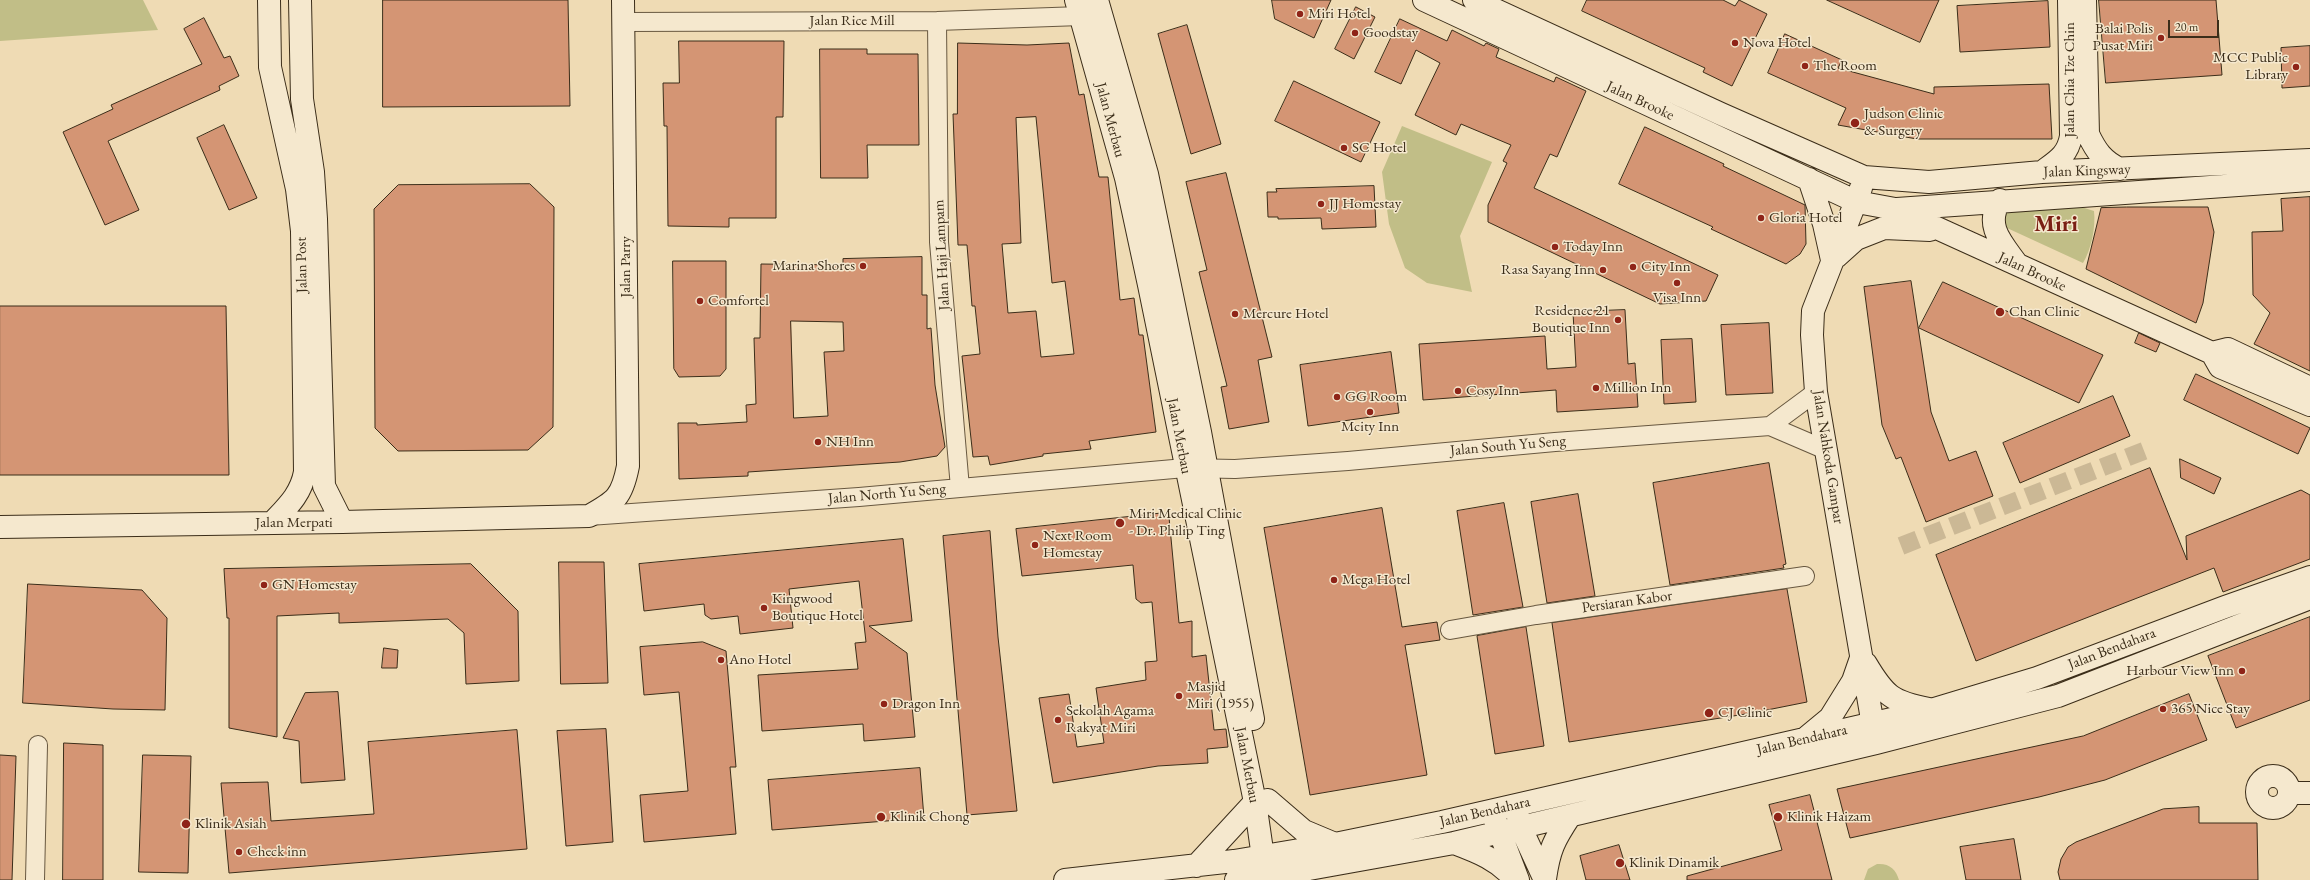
<!DOCTYPE html>
<html>
<head>
<meta charset="utf-8">
<style>
  body { margin:0 }
  #map { position:relative; width:2310px; height:880px; overflow:hidden; background:#efdbb4; font-family:"EB Garamond",serif }
  canvas { display:block }
  .scale { position:absolute; left:2168px; top:20px; width:51px; height:18px; box-sizing:border-box; border:2px solid #3b2d19; border-top:0; padding-left:5px; font-size:12px; line-height:14px; white-space:nowrap; color:#3b2d19; -webkit-text-stroke:3px #f5e8ce; paint-order:stroke }
</style>
</head>
<body>
<div id="map">
<canvas width="2310" height="880"></canvas>
<div class="scale">20 m</div>
</div>
<script>
const ctx = document.querySelector('canvas').getContext('2d');
ctx.lineJoin = 'round';
function fillPath(path, color) {
  ctx.fillStyle = color;
  ctx.fill(path, 'evenodd');
}
function trace(path, color, width, dash) {
  ctx.strokeStyle = color;
  ctx.lineWidth = width;
  ctx.lineCap = dash ? 'butt' : 'round';
  ctx.setLineDash(dash || []);
  ctx.stroke(path);
}
function drawText(font, color, halo, rows, align = 'center') {
  ctx.font = font + ' "EB Garamond",serif';
  ctx.lineWidth = 3;
  ctx.setLineDash([]);
  ctx.textBaseline = 'middle';
  ctx.strokeStyle = halo;
  ctx.fillStyle = color;
  for (const [text, x, y, turn = 0] of rows) {
    ctx.save();
    ctx.translate(x, y);
    ctx.rotate((+turn || 0) * Math.PI / 180);
    ctx.textAlign = isNaN(turn) ? turn : align;
    if (halo) ctx.strokeText(text, 0, 0);
    ctx.fillText(text, 0, 0);
    ctx.restore();
  }
}
const green = new Path2D(`
  M0 0H143L158 30 0 41Z
  M1402 126 1492 162 1460 236 1472 292 1427 283 1405 268 1389 224 1382 172Z
  M2075 205 2094 211C2096 227 2091 250 2083 263L2007 228 2005 223 2006 213 2011 210Z
  M1877 864C1889 863 1896 869 1899 880H1864L1868 869Z`);
const building = new Path2D(`
  M383 0H568L570 106 383 107Z
  M1272 0H1331L1314 38 1275 19Z
  M1587 0H1723L1735 6 1739 0 1767 14 1732 86 1703 72 1705 68 1582 11Z
  M1827 0H1939L1920 42Z
  M2099 0H2216L2222 75 2106 83Z
  M2048 1 2050 47 1960 52 1957 6Z
  M1356 7 1375 17 1354 59 1335 49Z
  M204 18 224 58 230 56 239 76 219 86 220 90 108 141 139 210 105 225 63 132 113 109 111 105 202 64 184 29Z
  M1400 19 1447 41 1452 30 1484 46 1486 43 1499 49 1496 57 1554 82 1556 77 1586 91 1557 157 1550 154 1534 188 1718 275 1706 301 1660 304 1488 222V205L1507 163 1503 161 1511 145 1461 124 1456 135 1415 115 1440 63 1416 50 1401 84 1375 72Z
  M1187 25 1221 144 1191 154 1158 34Z
  M1785 34 1842 60 1838 68 1934 94V87L2049 84 2052 139H1917L1838 125 1846 108 1768 73Z
  M679 41H784L783 117H776V218H729V227L668 226 667 126H664L663 83H679Z
  M958 43 1027 45 1069 43 1079 95 1084 94 1099 177H1108L1120 300 1134 298 1139 335H1143L1156 432 1089 441 1091 449 1043 454V456L990 465 988 456 973 457 962 356 980 354 975 306H972L967 245H958L953 114H957ZM1036 117 1052 283 1065 281 1074 354 1041 357 1036 311 1008 313 1002 244 1021 243 1016 118Z
  M2310 46V86L2282 88 2281 48Z
  M820 49H867V54H918L919 145H867L868 178H821Z
  M1294 81 1380 122 1361 162 1275 121Z
  M224 125 257 198 229 210 197 138Z
  M1645 127 1724 164 1723 166 1805 205 1806 244 1800 254 1786 264 1711 229 1713 227 1619 184Z
  M1226 173 1272 357 1258 360 1269 422 1229 429 1221 387 1227 386 1199 272 1207 270 1186 182Z
  M530 184 554 207 553 427 528 450 398 451 375 428 374 209 398 185Z
  M1374 186 1376 227 1322 229 1321 218 1278 219V217H1268L1267 192H1277L1276 189Z
  M2310 197V371L2254 344 2270 313 2253 295 2252 232 2283 231 2281 199Z
  M2127 207H2208L2214 232 2203 303 2196 323 2086 269 2101 208Z
  M922 257V295H927V329L931 328 935 385 945 447 937 456 900 462 748 472V476L679 479 678 423H697V425L747 422 746 405 756 404 754 338H760L761 264 843 265V259ZM791 321 843 322 844 351 824 352 828 416 794 418Z
  M673 261H726V369L720 376 679 377 674 369Z
  M1911 281 1931 412 1949 461 1976 451 1993 496 1926 522 1901 457 1896 459 1882 425 1864 287Z
  M1943 282 2103 355 2079 403 1919 328Z
  M0 306H226L229 475H0Z
  M1625 310 1628 364 1635 363 1638 407 1557 412 1556 390 1423 400 1419 344 1545 336 1547 369 1576 367 1573 312Z
  M1769 323 1773 393 1726 395 1721 325Z
  M2139 333 2160 343 2156 352 2135 343Z
  M1692 339 1696 402 1664 404 1661 340Z
  M1391 352 1399 413 1308 426 1300 365Z
  M2196 374 2310 428 2298 454 2184 400Z
  M2113 396 2130 436 2020 483 2003 443Z
  M2180 459 2221 478 2214 494 2181 478Z
  M1769 463 1786 564 1783 565 1784 568 1670 585 1653 483Z
  M2150 468 2187 560 2186 536 2301 490 2310 495V559L2223 592 2214 568 1976 661 1936 555Z
  M1578 494 1595 596 1547 603 1531 502Z
  M1504 503 1523 607 1473 615 1457 511Z
  M1382 508 1402 627 1437 622 1440 640 1405 645 1427 775 1310 795 1264 528Z
  M1164 513 1169 517 1179 623 1192 621V657L1206 655 1214 730 1226 729 1228 747 1207 749 1208 763 1158 766 1053 783 1039 698 1069 694 1077 747 1104 743 1096 688 1146 680 1145 662 1157 661 1152 602 1141 603 1136 599 1133 565 1022 576 1016 529Z
  M990 531 998 637 1017 811 967 815 943 536Z
  M903 539 912 621 869 626 907 653 915 737 864 741 863 724 762 731 758 675 858 669 855 643 866 642 859 581 789 589 793 628 740 634 738 616 711 619 705 615 704 604 644 611 639 564Z
  M559 562H604L608 683 561 684Z
  M471 564 518 611 519 681 466 684 464 633 448 619 339 623V613L277 616V737L229 728V618H227L224 569Z
  M28 584 142 590 167 618 165 710 113 709 23 703Z
  M1787 589 1807 702 1752 713 1569 742 1552 623Z
  M2310 617V700L2236 728 2208 656Z
  M1526 627 1544 746 1495 754 1477 636Z
  M703 642 726 651 736 767H730L736 834 644 842 640 795 688 791 679 692 644 695 640 647Z
  M384 648 398 650 397 668H382Z
  M338 692 345 780 301 783 299 741 283 738 305 693Z
  M2189 694 2207 740 2105 780 2039 797 1850 838 1837 789 2083 736Z
  M606 729 613 842 566 846 557 731Z
  M517 730 527 849 229 873 221 783 268 782 271 821 374 814 368 742Z
  M64 743 103 745V880H63Z
  M0 755 16 756 12 880H0Z
  M143 755 191 756 188 873 139 872Z
  M920 768 924 818 772 830 768 780Z
  M1810 795 1832 880H1687V876L1782 850 1769 805Z
  M2199 807V823H2257L2258 880H2060L2058 872 2061 859 2068 847 2076 842 2163 809Z
  M2014 839 2021 880H1966L1960 847Z
  M1619 845 1630 880H1586L1580 856Z`);
const streetTunnel = new Path2D(`
  M1901 546 2149 449`);
const street = new Path2D(`
  M937 21 939 242 960 488
  M624 22 937 21 1081 16
  M1770 426 1816 392
  M589 516 859 497 1185 468 1235 469 1348 461 1555 442 1770 426 1826 450
  M1450 630 1536 615 1805 576
  M35 880 38 745`);
const secondary = new Path2D(`
  M269 0 270 67 297 189 302 231 305 472C301 494 288 506 273 522
  M300 0 302 99 313 172 316 219 324 486 342 522
  M1076 0 1126 178 1149 285 1255 802 1265 871
  M1097 0 1147 174 1200 432 1253 719
  M1424 0 1857 202 1895 209 2212 353 2220 367 2310 405
  M1474 0 1721 114 1864 177 1929 182 2042 172 2310 160
  M2085 0 2088 134C2096 151 2103 161 2120 169
  M2042 172C2057 161 2068 155 2071 136L2069 0
  M1809 179 1824 224 1832 260
  M1861 188 1813 311 1812 335 1816 392 1875 737
  M2000 200C1984 226 2002 243 2017 264
  M1897 209 2310 180
  M1836 257 1856 239 1884 228 1930 230
  M2212 353 2228 349 2310 388
  M0 527 342 522 589 516C616 501 622 497 628 466L623 0
  M1866 664C1885 696 1892 702 1929 709
  M1807 737 1830 718 1853 681 1861 658
  M2257 792a16 16 0 1 1 32 0a16 16 0 1 1-32 0Z
  M2289 793H2310
  M1268 800 1304 831 1335 844
  M1517 812 1520 826 1545 880
  M1494 817 1518 880
  M1454 843C1478 852 1499 860 1515 880
  M1196 866 1255 802
  M1545 879C1549 850 1554 840 1570 816
  M1065 880 1234 861 1335 844 1442 822 1931 710 2037 678 2225 607 2310 577
  M1236 880 1309 869 1454 843 1876 743 2058 696 2310 598`);
const markers = [
  [1300,14,4,"#8f2418"],
  [1355,33,4,"#8f2418"],
  [2161,38,4,"#8f2418"],
  [1735,43,4,"#8f2418"],
  [1805,66,4,"#8f2418"],
  [2296,67,4,"#8f2418"],
  [1855,123,5,"#8f2418"],
  [1344,148,4,"#8f2418"],
  [1321,204,4,"#8f2418"],
  [1761,218,4,"#8f2418"],
  [1555,247,4,"#8f2418"],
  [863,266,4,"#8f2418"],
  [1633,267,4,"#8f2418"],
  [1603,270,4,"#8f2418"],
  [1677,283,4,"#8f2418"],
  [700,301,4,"#8f2418"],
  [2000,312,5,"#8f2418"],
  [1235,314,4,"#8f2418"],
  [1618,320,4,"#8f2418"],
  [1596,388,4,"#8f2418"],
  [1458,391,4,"#8f2418"],
  [1337,397,4,"#8f2418"],
  [1370,412,4,"#8f2418"],
  [818,442,4,"#8f2418"],
  [1120,523,5,"#8f2418"],
  [1035,545,4,"#8f2418"],
  [1334,580,4,"#8f2418"],
  [264,585,4,"#8f2418"],
  [764,608,4,"#8f2418"],
  [721,660,4,"#8f2418"],
  [2242,671,4,"#8f2418"],
  [1179,696,4,"#8f2418"],
  [884,704,4,"#8f2418"],
  [2163,709,4,"#8f2418"],
  [1709,713,5,"#8f2418"],
  [1058,720,4,"#8f2418"],
  [881,817,5,"#8f2418"],
  [1778,817,5,"#8f2418"],
  [186,824,5,"#8f2418"],
  [239,852,4,"#8f2418"],
  [1620,863,5,"#8f2418"]
];
const poiNames = [
  ["Miri Hotel",1308,14],
  ["Balai Polis",2153,29,"right"],
  ["Pusat Miri",2153,46,"right"],
  ["Goodstay",1363,33],
  ["Nova Hotel",1743,43],
  ["MCC Public",2288,58,"right"],
  ["Library",2288,75,"right"],
  ["The Room",1813,66],
  ["Judson Clinic",1864,114],
  ["& Surgery",1864,131],
  ["SC Hotel",1352,148],
  ["JJ Homestay",1329,204],
  ["Gloria Hotel",1769,218],
  ["Today Inn",1563,247],
  ["Marina Shores",855,266,"right"],
  ["City Inn",1641,267],
  ["Rasa Sayang Inn",1595,270,"right"],
  ["Visa Inn",1677,298,"center"],
  ["Comfortel",708,301],
  ["Residence 21",1610,311,"right"],
  ["Boutique Inn",1610,328,"right"],
  ["Chan Clinic",2009,312],
  ["Mercure Hotel",1243,314],
  ["Million Inn",1604,388],
  ["Cosy Inn",1466,391],
  ["GG Room",1345,397],
  ["Mcity Inn",1370,427,"center"],
  ["NH Inn",826,442],
  ["Miri Medical Clinic",1129,514],
  ["- Dr. Philip Ting",1129,531],
  ["Next Room",1043,536],
  ["Homestay",1043,553],
  ["Mega Hotel",1342,580],
  ["GN Homestay",272,585],
  ["Kingwood",772,599],
  ["Boutique Hotel",772,616],
  ["Ano Hotel",729,660],
  ["Harbour View Inn",2234,671,"right"],
  ["Masjid",1187,687],
  ["Miri (1955)",1187,704],
  ["Dragon Inn",892,704],
  ["365 Nice Stay",2171,709],
  ["Sekolah Agama",1066,711],
  ["Rakyat Miri",1066,728],
  ["CJ Clinic",1718,713],
  ["Klinik Chong",890,817],
  ["Klinik Haizam",1787,817],
  ["Klinik Asiah",195,824],
  ["Check inn",247,852],
  ["Klinik Dinamik",1629,863]
];
const streetNames = [
  ["Jalan Rice Mill",852,21],
  ["Jalan Chia Tze Chin",2070,80,-90],
  ["Jalan Brooke",1640,101,25],
  ["Jalan Merbau",1110,120,75],
  ["Jalan Kingsway",2087,171,-2],
  ["Jalan Haji Lampam",942,255,-93],
  ["Jalan Post",302,265,-91],
  ["Jalan Parry",626,267,-90],
  ["Jalan Brooke",2032,272,25],
  ["Jalan Merbau",1179,436,79],
  ["Jalan South Yu Seng",1508,446,-5],
  ["Jalan Nahkoda Gampar",1828,457,81],
  ["Jalan North Yu Seng",887,494,-5],
  ["Jalan Merpati",294,523],
  ["Persiaran Kabor",1627,602,-8],
  ["Jalan Bendahara",2112,649,-21],
  ["Jalan Bendahara",1802,740,-13],
  ["Jalan Merbau",1247,765,79],
  ["Jalan Bendahara",1485,812,-13]
];
const townNames = [
  ["Miri",2056,225]
];
fillPath(green, '#c1be87');
fillPath(building, '#d49574');
trace(building, '#3b2d19', 1);
trace(streetTunnel, '#cbb895', 18, [18, 9]);
trace(street, '#685840', 20);
trace(secondary, '#3b2d19', 24);
trace(street, '#f5e8ce', 18);
trace(secondary, '#f5e8ce', 22);
for (const [x, y, r, color] of markers) {
  const dot = new Path2D();
  dot.arc(x, y, r, 0, 2 * Math.PI);
  ctx.fillStyle = color;
  ctx.fill(dot);
  trace(dot, '#f5e8ce', 1.5);
}
drawText('15px', '#3b2d19', '#f5e8ce', poiNames, 'left');
drawText('15px', '#3b2d19', '#f5e8ce', streetNames);
drawText('bold 23px', '#7a1f14', '#f5e8ce', townNames);
</script>
</body>
</html>
